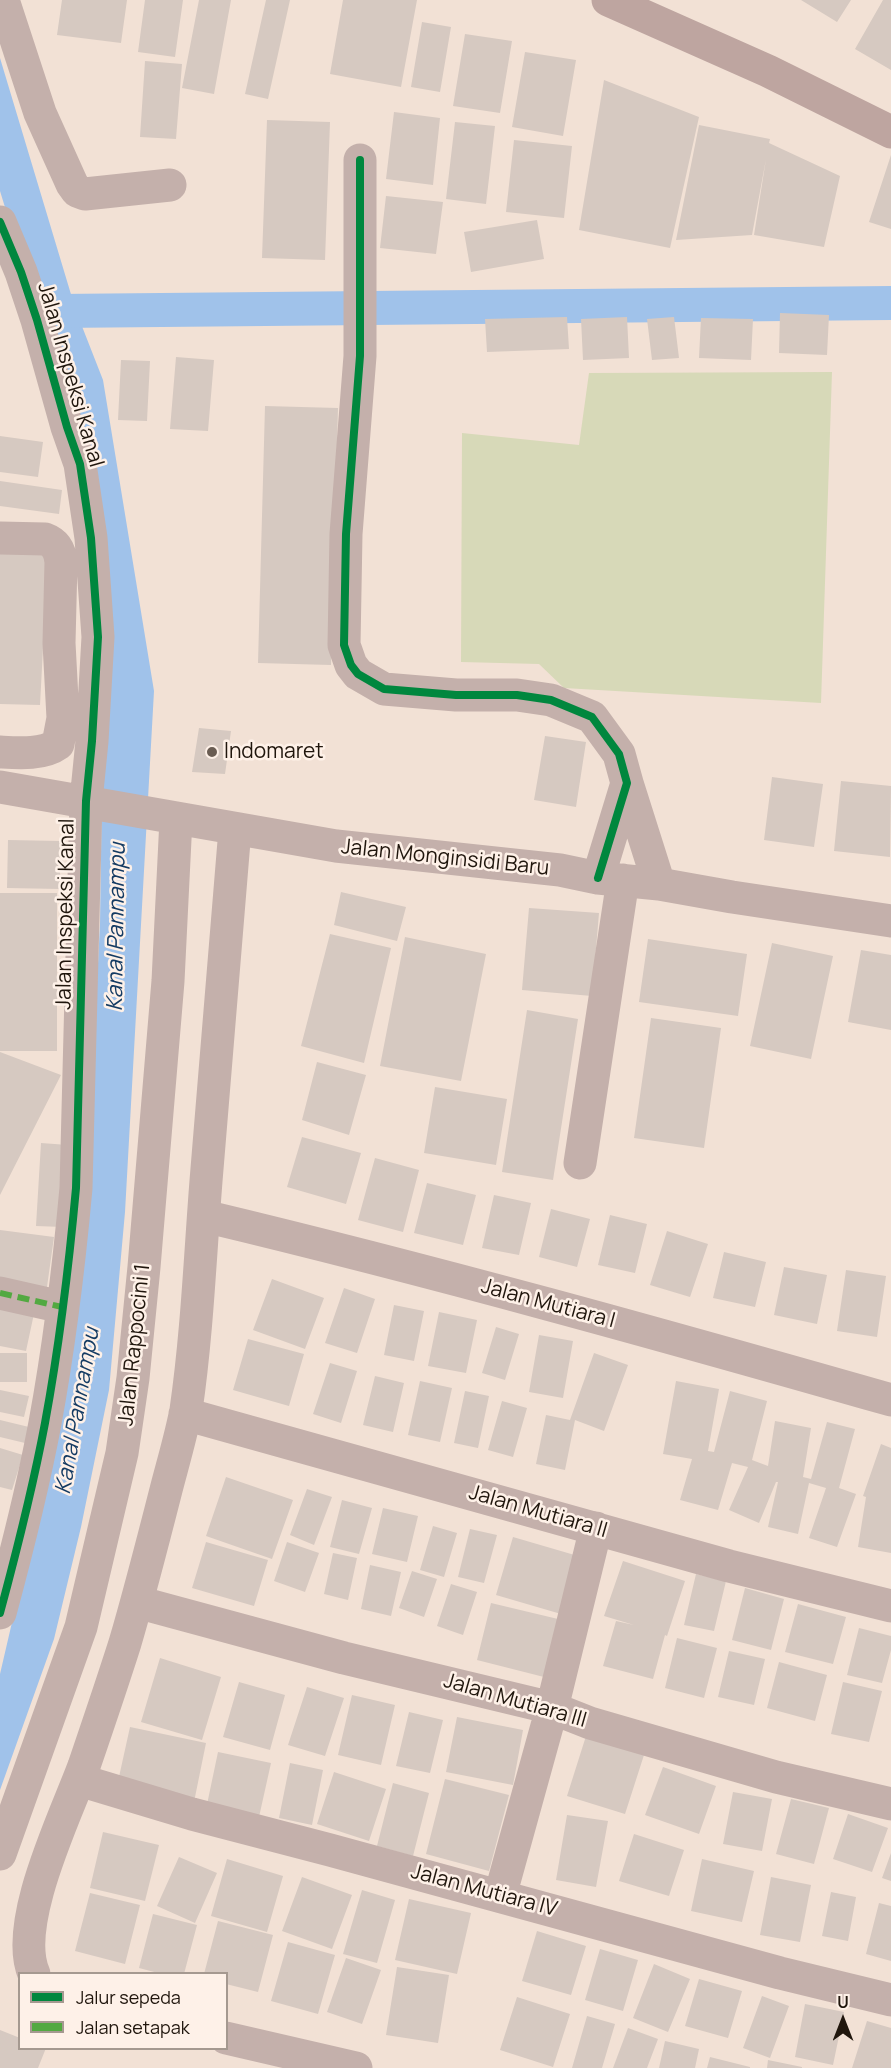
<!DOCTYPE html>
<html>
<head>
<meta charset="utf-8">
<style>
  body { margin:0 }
  #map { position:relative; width:891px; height:2068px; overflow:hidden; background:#f2e1d5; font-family:Manrope,sans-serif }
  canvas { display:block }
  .legend { position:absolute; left:18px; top:1972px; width:210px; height:78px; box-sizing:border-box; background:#fef1e8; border:2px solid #a59990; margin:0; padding:8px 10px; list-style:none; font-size:18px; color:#20160d }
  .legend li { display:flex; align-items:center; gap:12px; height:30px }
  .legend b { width:30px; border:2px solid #a59990 }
  .north { position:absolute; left:813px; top:1990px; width:60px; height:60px; -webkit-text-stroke:4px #fef1e8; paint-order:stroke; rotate:0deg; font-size:16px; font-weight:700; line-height:24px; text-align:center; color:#20160d }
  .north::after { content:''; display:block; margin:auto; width:21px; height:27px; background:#20160d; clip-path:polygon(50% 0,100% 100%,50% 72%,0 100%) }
</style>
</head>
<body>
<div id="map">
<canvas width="891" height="2068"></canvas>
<ul class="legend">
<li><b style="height:8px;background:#00873e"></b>Jalur sepeda</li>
<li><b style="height:8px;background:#52a941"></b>Jalan setapak</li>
</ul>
<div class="north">U</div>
</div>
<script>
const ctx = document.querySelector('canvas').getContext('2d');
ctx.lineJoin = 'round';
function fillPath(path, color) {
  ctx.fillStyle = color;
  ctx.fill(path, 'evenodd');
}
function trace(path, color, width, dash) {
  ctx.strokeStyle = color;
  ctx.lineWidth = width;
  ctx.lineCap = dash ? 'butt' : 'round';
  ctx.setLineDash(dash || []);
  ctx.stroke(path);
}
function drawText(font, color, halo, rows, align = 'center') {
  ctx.font = font + ' Manrope,sans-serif';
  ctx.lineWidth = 5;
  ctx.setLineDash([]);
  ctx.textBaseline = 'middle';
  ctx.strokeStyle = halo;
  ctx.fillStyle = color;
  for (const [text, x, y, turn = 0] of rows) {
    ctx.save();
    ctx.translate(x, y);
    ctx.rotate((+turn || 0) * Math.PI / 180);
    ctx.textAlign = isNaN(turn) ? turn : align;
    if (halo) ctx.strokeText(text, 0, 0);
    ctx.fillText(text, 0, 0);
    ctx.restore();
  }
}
const green = new Path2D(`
  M832 372 821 703 564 688 539 664 461 662 462 433 579 445 589 373Z`);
const water = new Path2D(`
  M0 58 76 311 103 380 154 691 125 1212 109 1390 81 1527 54 1639 0 1790V1674L59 1420 85 1218 100 924 104 645 71 422 0 191Z`);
const canal = new Path2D(`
  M57 311 891 303`);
const building = new Path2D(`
  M62 0H127L121 43 57 35Z
  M145 0H183L175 57 138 52Z
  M199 0H231L214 94 182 88Z
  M266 0H290L268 99 245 94Z
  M343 0H417L401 87 330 74Z
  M801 0H851L837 22Z
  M883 0H891V70L855 49Z
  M422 22 451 27 440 92 411 87Z
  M465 34 512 41 500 113 453 106Z
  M525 52 576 60 563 136 512 127Z
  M145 61 182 64 176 139 140 137Z
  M604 80 699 117 670 248 579 230Z
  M394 112 440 118 433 185 386 179Z
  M267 120 330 122 325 260 262 258Z
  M455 122 495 126 486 204 446 199Z
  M699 125 770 139 769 143 840 176 824 247 754 235 766 159 752 235 676 240Z
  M514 140 572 146 564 218 506 212Z
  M891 155V229L869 222Z
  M386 196 443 202 436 254 380 248Z
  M537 220 544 259 471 272 464 232Z
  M780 313 829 315 827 355 779 353Z
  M567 317 569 349 487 352 485 319Z
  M627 317 629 358 583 360 581 319Z
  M674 317 679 358 652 360 647 319Z
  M701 318 753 319 751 360 699 358Z
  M176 357 214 360 208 431 170 429Z
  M121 360 150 361 147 421 118 420Z
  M265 406 338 408 331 665 258 663Z
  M0 436 43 442 38 477 0 472Z
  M0 481 62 490 59 514 0 506Z
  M0 552 48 554 40 705 0 704Z
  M199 728 231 731 225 774 192 772Z
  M545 736 586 742 576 807 534 800Z
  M772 777 823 784 814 847 764 840Z
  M841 781 891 786 890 857 834 851Z
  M8 840 60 841V889L7 888Z
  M341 892 406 907 397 941 334 925Z
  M0 893H57V1051H0Z
  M529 908 599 913 592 996 522 990Z
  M330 934 391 948 364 1063 301 1046Z
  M405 937 486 954 461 1081 380 1066Z
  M648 939 747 954 738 1016 639 1002Z
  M772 943 833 956 811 1059 750 1046Z
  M861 950 891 955V1030L848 1022Z
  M527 1010 578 1019 553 1180 502 1172Z
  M651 1018 721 1028 704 1148 634 1138Z
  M0 1052 61 1075 0 1195Z
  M317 1062 366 1075 349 1135 302 1120Z
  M435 1087 507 1099 496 1165 424 1153Z
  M302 1137 361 1153 346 1204 287 1187Z
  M41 1143 68 1145 63 1227 36 1226Z
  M375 1158 419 1170 403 1232 358 1220Z
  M427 1183 476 1195 463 1245 414 1233Z
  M494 1195 531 1203 519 1255 482 1248Z
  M551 1209 590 1219 577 1267 539 1257Z
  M610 1215 647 1224 635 1273 598 1265Z
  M0 1230 54 1237 46 1294 0 1288Z
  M667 1231 708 1244 690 1297 650 1285Z
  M724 1252 766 1262 755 1307 713 1298Z
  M784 1267 827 1275 817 1324 774 1315Z
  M846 1270 886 1276 877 1337 837 1331Z
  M272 1279 324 1298 305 1349 253 1330Z
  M344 1288 375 1299 357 1353 325 1343Z
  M0 1302 35 1309 26 1351 0 1346Z
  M394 1305 424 1311 414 1361 384 1355Z
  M439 1312 477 1320 466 1373 428 1366Z
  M496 1327 519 1334 505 1380 482 1373Z
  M539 1335 573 1341 563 1398 529 1392Z
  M248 1339 304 1354 289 1406 233 1390Z
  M0 1353H27V1382H0Z
  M594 1353 628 1365 604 1431 575 1420 565 1470 536 1464 546 1415 570 1420Z
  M330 1363 357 1371 341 1423 313 1414Z
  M375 1376 404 1383 393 1432 363 1425Z
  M420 1381 452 1388 440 1442 408 1435Z
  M676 1381 719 1389 708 1451 714 1452 730 1391 767 1401 752 1460 768 1466 775 1421 811 1428 803 1477 811 1479 827 1422 855 1429 839 1488 856 1494 837 1547 809 1538 826 1488 809 1483 798 1534 768 1527 778 1482H776L759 1523 729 1510 748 1467 732 1463 718 1510 680 1500 692 1459 663 1454Z
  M0 1390 29 1396 24 1417 0 1412Z
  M465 1391 489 1396 478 1448 454 1443Z
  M502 1401 527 1408 513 1457 488 1450Z
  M0 1420 29 1427 25 1443 0 1437Z
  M881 1444 891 1448V1553L858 1547 866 1497 863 1496Z
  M0 1448 23 1455 12 1490 0 1487Z
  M226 1477 293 1500 272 1559 206 1536Z
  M307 1489 332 1497 314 1545 290 1535Z
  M342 1500 372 1508 359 1554 330 1547Z
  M383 1508 418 1516 407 1562 372 1554Z
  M433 1526 457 1533 444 1577 420 1570Z
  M470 1529 497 1535 484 1583 458 1577Z
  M513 1537 578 1556 561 1614 496 1595Z
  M206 1542 268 1560 254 1606 192 1588Z
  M287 1542 319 1553 305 1592 274 1581Z
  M333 1553 357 1558 348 1600 324 1594Z
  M623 1561 685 1581 667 1636 665 1635 653 1679 603 1666 616 1621 634 1625 604 1616Z
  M370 1565 401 1572 391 1616 361 1609Z
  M412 1571 437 1579 424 1617 399 1608Z
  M696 1574 726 1581 714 1631 684 1625Z
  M451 1584 477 1592 463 1635 437 1626Z
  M745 1588 784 1599 771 1650 732 1640Z
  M491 1603 558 1619 544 1677 477 1660Z
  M798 1604 846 1617 833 1664 785 1652Z
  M859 1628 891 1636V1650L882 1683 847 1675Z
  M677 1638 717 1648 704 1698 665 1688Z
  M729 1651 765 1659 754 1705 718 1697Z
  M160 1658 221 1677 202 1740 141 1722Z
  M779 1662 827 1675 815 1721 767 1708Z
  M239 1682 285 1695 270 1750 223 1737Z
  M843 1682 882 1691 869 1742 831 1734Z
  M307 1687 344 1698 325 1756 288 1745Z
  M352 1695 395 1705 381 1765 338 1755Z
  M409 1712 443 1720 430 1773 396 1766Z
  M457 1717 523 1730 513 1785 446 1772Z
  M130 1727 206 1743 194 1802 117 1786Z
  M586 1736 644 1755 625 1814 567 1796Z
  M218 1752 271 1763 257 1826 205 1814Z
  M290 1763 323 1770 312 1825 279 1818Z
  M663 1767 716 1786 699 1834 645 1815Z
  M334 1772 386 1789 369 1841 317 1824Z
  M445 1779 509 1795 489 1871 426 1854Z
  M393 1783 429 1793 413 1856 377 1846Z
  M733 1792 772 1799 762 1851 723 1844Z
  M791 1799 829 1808 814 1864 776 1854Z
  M848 1814 888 1828 872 1872 833 1859Z
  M567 1815 608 1821 596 1887 556 1880Z
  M103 1832 159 1845 145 1901 90 1888Z
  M634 1834 684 1850 669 1896 619 1881Z
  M891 1853V1881L882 1878Z
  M179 1857 217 1873 195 1923 157 1906Z
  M227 1859 283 1876 267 1932 211 1916Z
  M702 1859 754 1871 742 1922 691 1911Z
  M302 1877 352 1895 332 1949 282 1931Z
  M771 1877 811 1885 800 1942 760 1935Z
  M362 1890 395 1900 377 1963 343 1954Z
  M831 1892 856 1897 848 1941 822 1936Z
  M90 1893 140 1905 125 1964 75 1951Z
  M409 1899 471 1913 457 1974 395 1960Z
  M879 1903 891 1906V1961L866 1954Z
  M153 1914 197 1925 184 1974H162L139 1968Z
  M218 1921 273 1935 258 1992 226 1984V1974H204Z
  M537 1931 586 1946 571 1995 522 1981Z
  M288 1942 335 1955 318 2014 271 2001Z
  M600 1949 638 1960 623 2011 585 2000Z
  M346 1958 381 1970 362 2024 327 2012Z
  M654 1964 690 1979 668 2032 633 2018Z
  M397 1967 449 1975 438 2043 386 2035Z
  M699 1979 742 1991 728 2038 685 2026Z
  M762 1996 789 2006 770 2058 743 2048Z
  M517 1997 570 2014 553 2067 500 2050Z
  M805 2004 844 2012 833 2065 795 2057Z
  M587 2016 615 2024 602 2068H572Z
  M867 2021 891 2028V2068H852Z
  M628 2028 658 2039 647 2068H613Z
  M0 2030 20 2038V2048H46L38 2068H0Z
  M665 2041 699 2049 695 2068H659Z
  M710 2057 750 2067V2068H707Z
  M768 2060 802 2067V2068H767Z`);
const minor = new Path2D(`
  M3 0 40 113 72 184 77 191 85 194 170 185
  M360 160V356L346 534 344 645 351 665 358 674 384 689 456 695H517L551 700 592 717 619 754 627 783 598 878
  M0 222 21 272 37 320 67 427 80 464 91 538 98 637 92 741 86 801 76 1188C69 1265 59 1347 45 1423 33 1487 17 1550 0 1613
  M0 538 45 539C56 543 60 551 61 562L59 643 63 718 58 744C43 755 18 753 0 752
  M627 783 659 884
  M0 787 336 846 560 870 598 878 659 884 732 897 891 921
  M580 1163 623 880
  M204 1216C434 1271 663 1335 891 1400
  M0 1293 62 1307
  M185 1414 729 1566 891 1606
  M137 1602 344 1658 552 1708 590 1723 776 1777 891 1804
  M79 1780 192 1814 330 1850 780 1973 891 2000
  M0 1854 81 1627 122 1453 133 1378 144 1267 168 981 176 819
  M500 1896 552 1708 596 1528
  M34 1974C12 1924 66 1815 84 1766 98 1725 112 1684 125 1643 140 1592 153 1541 166 1490 173 1463 181 1436 186 1410 197 1334 200 1258 206 1181 216 1064 225 946 235 829
  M226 2038 356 2068`);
const major = new Path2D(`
  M608 0 768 71 891 132`);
const quiet = new Path2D(`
  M0 1293 62 1307`);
const cycleway = new Path2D(`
  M360 160V356L346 534 344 645 351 665 358 674 384 689 456 695H517L551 700 592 717 619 754 627 783 598 878
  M0 222 21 272 37 320 67 427 80 464 91 538 98 637 92 741 86 801 76 1188C69 1265 59 1347 45 1423 33 1487 17 1550 0 1613`);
const markers = [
  [212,752,6,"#6a5d53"]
];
const streetNames = [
  ["Jalan Inspeksi Kanal",70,375,74],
  ["Jalan Monginsidi Baru",445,858,6],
  ["Jalan Inspeksi Kanal",66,914,-89],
  ["Jalan Mutiara I",548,1304,15],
  ["Jalan Rappocini 1",135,1345,-84],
  ["Jalan Mutiara II",538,1512,16],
  ["Jalan Mutiara III",515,1701,16],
  ["Jalan Mutiara IV",484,1891,15]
];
const poiNames = [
  ["Indomaret",224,752]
];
const waterNames = [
  ["Kanal Pannampu",117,927,-89],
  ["Kanal Pannampu",78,1411,-80]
];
fillPath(green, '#d7d9b8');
fillPath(water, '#a0c2ea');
trace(canal, '#a0c2ea', 34);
fillPath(building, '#d6c9c1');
trace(minor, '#c4b0ab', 33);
trace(major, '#bea5a0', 33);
trace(quiet, '#52a941', 6, [12, 6]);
trace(cycleway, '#00873e', 8);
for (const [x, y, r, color] of markers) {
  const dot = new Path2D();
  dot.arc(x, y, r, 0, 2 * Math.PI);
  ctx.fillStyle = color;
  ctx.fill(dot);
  trace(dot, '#fef1e8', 2);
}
drawText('21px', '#20160d', '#fef1e8', streetNames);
drawText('21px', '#20160d', '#fef1e8', poiNames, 'left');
drawText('italic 22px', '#143b63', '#fef1e8', waterNames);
</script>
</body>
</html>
